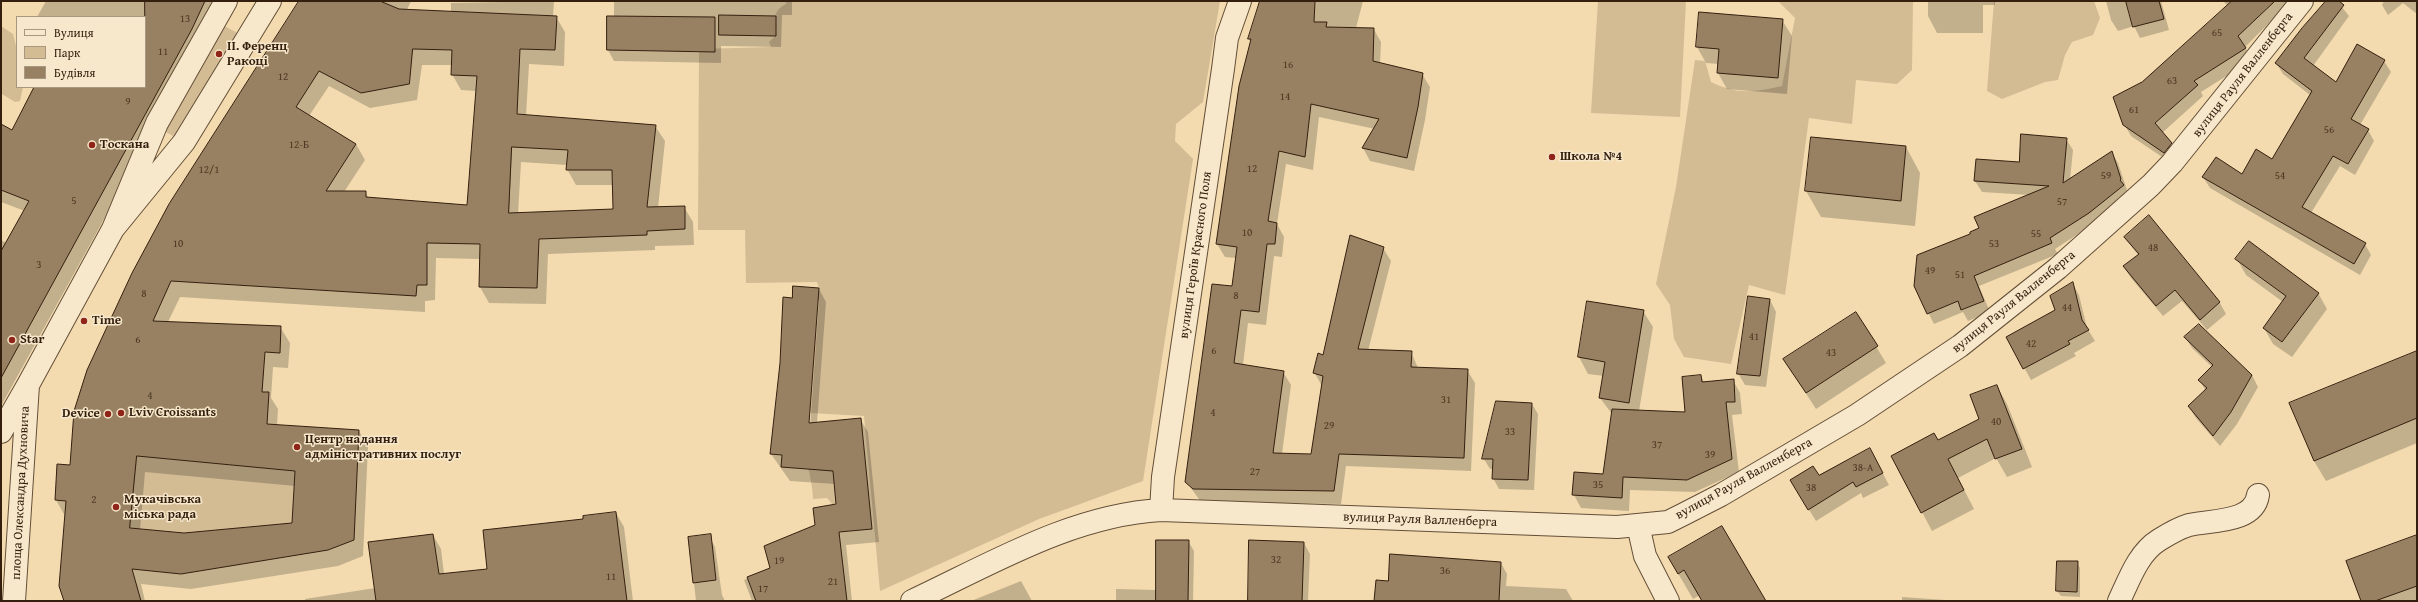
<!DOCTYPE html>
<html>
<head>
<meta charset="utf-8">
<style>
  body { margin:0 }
  #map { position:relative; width:2418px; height:602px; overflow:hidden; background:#f3dbaf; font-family:"Gentium Book Plus",serif }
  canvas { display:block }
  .frame { position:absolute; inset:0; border:2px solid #341f0f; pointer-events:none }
  .legend { position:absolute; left:16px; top:16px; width:130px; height:72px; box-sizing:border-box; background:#f7e8cb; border:1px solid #a99880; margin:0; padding:5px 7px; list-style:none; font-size:12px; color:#341f0f }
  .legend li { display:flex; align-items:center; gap:8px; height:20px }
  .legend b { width:20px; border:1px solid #a99880 }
</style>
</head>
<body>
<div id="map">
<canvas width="2418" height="602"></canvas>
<div class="frame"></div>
<ul class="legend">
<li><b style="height:5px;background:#f7e8cb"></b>Вулиця</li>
<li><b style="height:11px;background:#d3bb94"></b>Парк</li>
<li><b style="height:11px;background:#978162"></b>Будівля</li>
</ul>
</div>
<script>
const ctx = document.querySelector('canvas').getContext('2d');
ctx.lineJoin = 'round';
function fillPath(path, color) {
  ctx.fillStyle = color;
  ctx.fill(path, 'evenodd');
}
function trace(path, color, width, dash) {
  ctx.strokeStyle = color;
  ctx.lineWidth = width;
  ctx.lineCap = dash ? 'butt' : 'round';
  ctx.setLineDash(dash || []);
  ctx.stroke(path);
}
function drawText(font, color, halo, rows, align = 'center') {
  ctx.font = font + ' "Gentium Book Plus",serif';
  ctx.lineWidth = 3;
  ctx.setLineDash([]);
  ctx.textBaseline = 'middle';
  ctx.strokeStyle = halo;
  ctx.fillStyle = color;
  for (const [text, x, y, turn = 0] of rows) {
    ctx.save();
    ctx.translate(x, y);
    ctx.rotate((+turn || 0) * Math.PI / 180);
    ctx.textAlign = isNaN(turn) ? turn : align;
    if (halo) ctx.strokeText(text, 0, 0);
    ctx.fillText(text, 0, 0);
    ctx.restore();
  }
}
const green = new Path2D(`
  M786 1H1220L1203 102 1176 124 1175 141 1193 159 1143 481 1039 519 880 591 864 416 810 413 819 288 817 282 746 283 745 230H698L699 49 771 47 769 42 776 35C774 21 772 11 786 4Z
  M1598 1H1686L1680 117 1591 113Z
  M1778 1H1913L1912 70 1897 84 1856 80 1852 124 1809 118 1785 295 1749 285 1731 364 1684 357 1674 339 1670 305 1656 284 1676 187 1695 60 1705 61 1711 82C1737 95 1755 92 1782 86L1795 18Z
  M1994 1H2094L2100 18 2093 35 2072 42 2065 55 2058 80 2045 82 2002 99 1987 91Z
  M215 21 247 38 184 142 155 126Z
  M1 26 13 34 17 50V87H23L20 101 15 102 2 94Z
  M829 427 838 500 833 505 827 498 813 499C813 491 810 473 807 465Z
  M115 454 295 471 292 523 184 533 109 526 110 513 131 516 134 488Z`);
const shadow = new Path2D(`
  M46 1H221L200 45 1 406V240L6 243 25 211 1 202V131H13L36 87H145V17H37Z
  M300 1H411L407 10 451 11V3L554 1 553 16 556 17 565 32 564 66 529 64 526 116 655 126 665 141 658 208 684 207 693 222 694 245 655 246V250L548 254 546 304 489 303 480 287V259L436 258 435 300 425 301V312L180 297 168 322 280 327 290 343 288 368 273 367 271 398 278 409 277 425 359 431 368 447 363 556 338 566 191 589 141 584 145 601H64L65 516 56 500ZM422 65H452V74L461 90 477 91 468 206 369 198 365 192H344L365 160 356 144 309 116 329 86 370 108 417 100ZM521 162 567 165V169L576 185H613L614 210 518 214ZM145 472 295 486 293 524 184 534 140 530Z
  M614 1H792V15H782L781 47 721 46V63L614 61 608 50V17H614Z
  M1262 1H1363L1356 28H1373L1381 42 1380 64 1422 74 1430 87 1425 120 1414 171 1370 161 1363 148 1375 129 1319 117 1313 170 1286 164 1277 224 1284 237 1282 257 1274 256 1266 325 1248 323 1243 365 1283 372 1291 385 1282 454 1312 455 1322 386 1314 372 1383 248 1391 261 1368 351 1411 352 1418 368 1467 370 1475 383 1471 471 1346 466 1341 504 1201 502 1186 481 1233 287 1236 258 1225 257 1217 244 1251 43 1249 39Z
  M1928 1H1995V5H1983V33H1937L1928 16Z
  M2106 1H2161L2169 30 2140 38 2134 26 2118 31 2111 20Z
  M2223 1H2291L2245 47 2252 60 2201 92 2203 96 2162 133 2178 155 2171 163 2131 136 2124 124 2143 83 2228 6Z
  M2327 1H2337L2349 16 2313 66 2336 83 2384 61 2391 72 2360 125 2368 130 2374 141 2355 175 2340 166 2311 213 2365 244 2371 255 2360 275 2210 188 2203 177 2242 175 2272 160 2310 95 2283 74 2276 63Z
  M2384 1H2417V14L2403 3 2388 15 2382 5Z
  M1782 20 1792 36 1787 94 1727 89 1718 73 1719 64 1706 63 1697 47Z
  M2066 139 2073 150 2070 180 2112 153 2118 163 2129 196 2095 223 2055 249 2058 254 1979 286 1990 312 1968 321 1963 312 1934 324 1915 286 1972 234 2030 195 1982 192 1975 181 2020 163Z
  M1906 147 1920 173 1915 226 1821 217 1806 191Z
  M2149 217 2220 303 2226 314 2207 330 2182 301 2163 316 2131 278 2124 267 2138 255 2125 238Z
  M2237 259 2318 293 2327 309 2292 357 2273 344 2264 328 2283 302 2246 275Z
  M2073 284 2079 295 2087 328 2095 341 2074 353 2076 356 2031 380 2007 337 2056 311Z
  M819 289 826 302 817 423 860 419 868 432 879 542 846 545 852 601H752L744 580 772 568 838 505 835 484 790 481 771 454 793 299ZM817 300H819L810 428H808Z
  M1770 300 1776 312 1766 387 1745 385 1738 373Z
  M1588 302 1643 311 1653 327 1639 411 1686 413 1701 376 1704 382 1733 380 1740 393 1742 414 1732 415 1739 472 1695 492 1630 490 1629 511 1581 508 1574 495 1575 473 1604 475 1612 414 1600 398 1604 376 1588 374 1579 357Z
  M1856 313 1886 363 1816 409 1794 375Z
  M2185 337 2252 375 2258 387 2237 424 2220 446 2195 417 2189 406 2205 390 2200 380 2212 367 2192 348Z
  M2417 352V443L2326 481 2314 461Z
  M1997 386 2007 404 2032 467 2007 477 1996 458 1958 478 1974 509 1932 531 1922 512 1938 442 1980 419Z
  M1532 404 1538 414 1534 490 1499 489 1493 478V469H1490L1484 459Z
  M1876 461 1889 485 1863 498 1861 493 1816 521 1798 492 1818 476Z
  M616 513 624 527 633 601H305V599L375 588 433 535 441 549 444 574 488 570 584 520Z
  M709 536 715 547 722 595 725 601H696L689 538Z
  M2417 536V601H2362Z
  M1188 541 1194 551 1193 601H1116V589L1157 590Z
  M1250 541 1304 543 1310 554 1308 601H1248Z
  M1669 558 1764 601H1703L1700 595 1693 599Z
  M2077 562 2080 568V597L2061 596 2057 591Z
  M1501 563 1507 574 1506 586 1566 589 1573 601H1375L1389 582Z
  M1021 581 1032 601H971Z
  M1902 597 1960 601H1902Z`);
const building = new Path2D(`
  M145 1H205L192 29 1 378V251L29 201 1 190V124L12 130 34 87H145Z
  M299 1H380L399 9 557 16 555 50 520 49 517 114 656 125 647 207 685 206V229L647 231V235L539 239 537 288 479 287 480 244 427 243V285H417L416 296 171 281 153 321 281 326 280 353 265 352 262 392H269L267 424 359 430 354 540 328 550 181 574 132 569 141 601H64L59 586 66 501 55 500 57 464 70 465 74 411 87 370 132 273 169 204ZM413 49 452 50 451 75 477 76 467 205 366 197V191H326L356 144 296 107 319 71 361 93 409 84ZM512 147 568 150 566 170H612L613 209 509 213ZM137 456 295 471 292 523 184 533 130 528Z
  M1260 1H1315L1314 22H1327L1326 27 1374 28 1373 61 1423 73 1418 107 1407 158 1362 148 1379 119 1311 104 1305 157 1279 151 1268 221 1277 223 1275 244H1267L1259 312 1241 310 1234 363 1284 371 1273 453 1311 454 1323 376 1313 373 1318 353 1323 355 1350 235 1384 247 1358 349 1412 351 1411 367 1468 369 1464 458 1339 454 1334 491 1193 489 1185 482 1212 284 1232 286 1237 247 1216 244 1239 86 1251 39H1248Z
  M2126 1H2159L2164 19 2133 27Z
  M2232 1H2275L2238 36 2246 48 2194 81 2198 85 2155 123 2172 143 2164 153 2123 125 2113 97 2142 82Z
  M2326 1H2339L2344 5 2304 58 2336 82 2357 44 2385 60 2351 119 2369 129 2348 164 2333 156 2302 207 2366 243 2354 264 2202 177 2216 157 2242 174 2256 149 2272 159 2312 91 2275 63 2302 28Z
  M1699 12 1783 19 1778 78 1717 73 1719 49 1696 47Z
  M719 15 776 16V36L719 35Z
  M607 16 715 17V52L607 50Z
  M2021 134 2067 138 2063 183 2112 151 2121 179 2120 180 2124 185 2089 213 2050 238 2052 243 1974 276 1984 301 1961 310 1958 301 1927 314 1914 286 1917 255 1970 234V232L1979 228 1974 217 2049 186 1974 181 1976 159 2019 162Z
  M1811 137 1906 146 1901 201 1805 191Z
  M2149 215 2220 302 2200 320 2175 290 2156 306 2123 266 2139 254 2124 237Z
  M2249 241 2319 293 2282 342 2263 328 2286 296 2235 259Z
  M2073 282 2082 320 2089 330 2068 341 2070 344 2023 369 2006 337 2055 310 2050 296Z
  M793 286 819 288 809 423 861 418 872 529 839 532 847 601H756L747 577 770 568 764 546 815 525 813 508 836 504 833 471 781 467 782 455 770 454 780 363 783 297 792 298Z
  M1748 296 1770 299 1760 376 1737 374Z
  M1587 301 1644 310 1629 403 1599 398 1605 362 1578 357Z
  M1856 312 1878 346 1806 393 1783 359Z
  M2199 324 2252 375 2231 412 2213 436 2188 406 2207 388 2198 380 2213 365 2184 337Z
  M2417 351V418L2314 461 2289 403Z
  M1701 375 1702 382 1734 379 1735 402H1726L1732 459 1687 480 1623 477 1622 498 1572 495 1574 472 1603 474 1612 409 1685 412 1682 377Z
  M1997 385 2022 449 1995 459 1987 439 1948 459 1964 490 1921 513 1891 456 1934 433 1938 440 1979 419 1970 395Z
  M1496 401 1532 403 1528 480 1492 479 1493 459H1482Z
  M1870 448 1883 473 1856 487 1853 482 1808 510 1790 480 1813 466 1819 475Z
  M616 512 627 601H376L368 542 433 534 439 574 487 569 483 530 583 519V516Z
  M1722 526 1766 601H1702L1684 570 1678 574 1668 557Z
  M711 534 716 580 693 583 688 537Z
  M2417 535V586L2375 601H2361L2346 561Z
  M1156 540H1189L1188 601H1156Z
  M1249 540 1304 542 1302 601H1248Z
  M1390 554 1501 562 1499 601H1374L1376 580 1388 581Z
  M2057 561H2078L2077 592 2056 591Z`);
const minor = new Path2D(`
  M226 1 157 123 113 229 184 142 270 1
  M28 385 113 229
  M1 432 28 385 14 601
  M1161 510 1163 477 1223 69 1227 38 1240 1
  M1638 525 1645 556 1668 601
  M912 601C991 564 1072 515 1161 510L1617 527 1668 522 1684 514 1721 495 1857 415 1960 346 2058 268 2151 185 2172 163 2302 1
  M2119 601C2129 580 2138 553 2159 540 2167 535 2179 528 2189 525 2211 520 2254 523 2258 495`);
const markers = [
  [219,54,4,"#8f2418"],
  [92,145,4,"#8f2418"],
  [1552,157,4,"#8f2418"],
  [84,321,4,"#8f2418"],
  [12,340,4,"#8f2418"],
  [121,413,4,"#8f2418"],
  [108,414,4,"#8f2418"],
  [297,447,4,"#8f2418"],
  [116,507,4,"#8f2418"]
];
const numberNames = [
  ["13",185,19],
  ["65",2217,33],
  ["11",163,52],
  ["16",1288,65],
  ["12",283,77],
  ["63",2172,81],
  ["14",1285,97],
  ["9",128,102],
  ["61",2134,110],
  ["56",2329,130],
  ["12-Б",299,145],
  ["12",1252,169],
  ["12/1",209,170],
  ["59",2106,176],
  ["54",2280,176],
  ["5",74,201],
  ["57",2062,202],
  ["10",1247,233],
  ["55",2036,234],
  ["10",178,244],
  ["53",1994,244],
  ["48",2153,248],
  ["3",39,265],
  ["49",1930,271],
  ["51",1960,275],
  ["8",144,294],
  ["8",1236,296],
  ["44",2067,308],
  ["41",1754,337],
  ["6",138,340],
  ["42",2031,344],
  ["6",1214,351],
  ["43",1831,353],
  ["4",150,396],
  ["31",1446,400],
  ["4",1213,413],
  ["40",1996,422],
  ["29",1329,426],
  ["33",1510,432],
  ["37",1657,445],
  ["39",1710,455],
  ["38-А",1863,468],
  ["27",1255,472],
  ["35",1598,485],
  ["38",1811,488],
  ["2",94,500],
  ["32",1276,560],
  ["19",779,561],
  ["36",1445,571],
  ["11",611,577],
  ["21",833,582],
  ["17",763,589]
];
const poiNames = [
  ["II. Ференц",227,47],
  ["Ракоці",227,62],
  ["Тоскана",100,145],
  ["Школа №4",1560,157],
  ["Time",92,321],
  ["Star",20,340],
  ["Lviv Croissants",129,413],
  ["Device",100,414,"right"],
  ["Центр надання",305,440],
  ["адміністративних послуг",305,455],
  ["Мукачівська",124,500],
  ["міська рада",124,515]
];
const streetNames = [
  ["вулиця Рауля Валленберга",2243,75,-52],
  ["вулиця Героїв Красного Поля",1196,255,-82],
  ["вулиця Рауля Валленберга",2014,302,-39],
  ["вулиця Рауля Валленберга",1744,479,-29],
  ["площа Олександра Духновича",21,493,-87],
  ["вулиця Рауля Валленберга",1420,520,2]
];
fillPath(green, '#d3bb94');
fillPath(shadow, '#0003');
fillPath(building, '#978162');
trace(building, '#341f0f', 1);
trace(minor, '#644e37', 24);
trace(minor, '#f7e8cb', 22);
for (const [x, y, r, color] of markers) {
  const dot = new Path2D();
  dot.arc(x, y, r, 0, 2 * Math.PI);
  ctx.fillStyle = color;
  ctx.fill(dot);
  trace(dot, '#f7e8cb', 1.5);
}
drawText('11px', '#4d3824', null, numberNames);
drawText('bold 13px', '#341f0f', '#f7e8cb', poiNames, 'left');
drawText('13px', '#341f0f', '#f7e8cb', streetNames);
</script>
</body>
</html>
